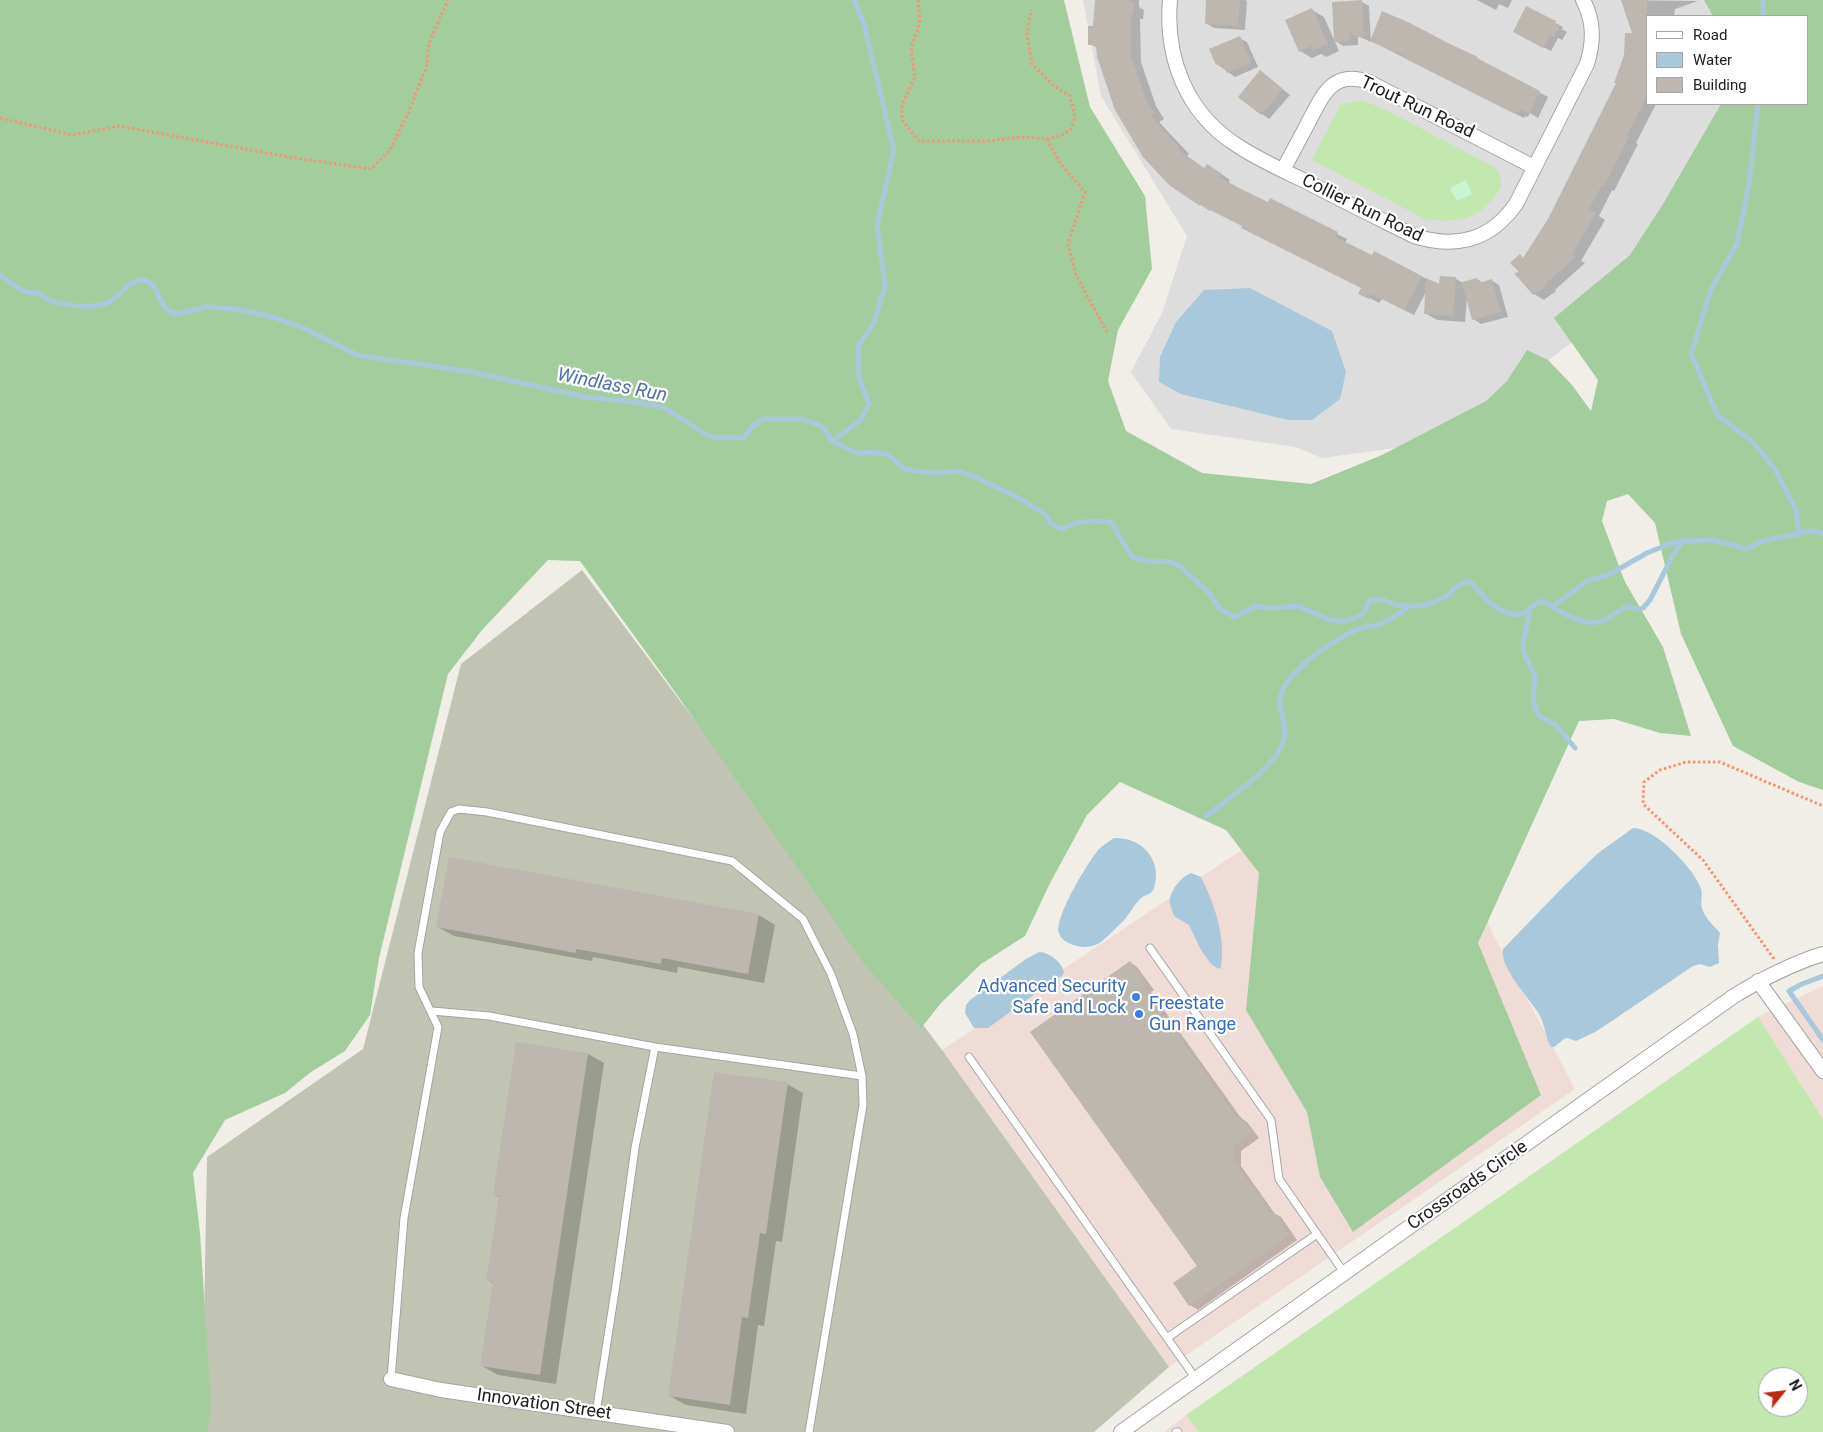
<!DOCTYPE html>
<html>
<head>
<meta charset="utf-8">
<style>
  body { margin:0 }
  #map { position:relative; width:1823px; height:1432px; overflow:hidden; background:#f0eee7; font-family:Roboto,sans-serif }
  canvas { display:block }
  .legend { position:absolute; left:1646px; top:15px; width:162px; height:90px; box-sizing:border-box; background:#fff; border:1px solid #a6a6a6; margin:0; padding:6px 9px; list-style:none; font-size:15px; color:#202020 }
  .legend li { display:flex; align-items:center; gap:10px; height:25px }
  .legend b { width:25px; border:1px solid #a6a6a6 }
  .north { position:absolute; left:1758px; top:1367px; width:50px; height:50px; box-sizing:border-box; background:#fff; border:1px solid #a6a6a6; border-radius:50%; rotate:61deg; font-size:14px; font-weight:700; line-height:20px; text-align:center; color:#202020 }
  .north::after { content:''; display:block; margin:auto; width:18px; height:22px; background:#c4270b; clip-path:polygon(50% 0,100% 100%,50% 72%,0 100%) }
</style>
</head>
<body>
<div id="map">
<canvas width="1823" height="1432"></canvas>
<ul class="legend">
<li><b style="height:6px;background:#fff"></b>Road</li>
<li><b style="height:14px;background:#a9c8db"></b>Water</li>
<li><b style="height:14px;background:#bdb7b0"></b>Building</li>
</ul>
<div class="north">N</div>
</div>
<script>
const ctx = document.querySelector('canvas').getContext('2d');
ctx.lineJoin = 'round';
function fillPath(path, color) {
  ctx.fillStyle = color;
  ctx.fill(path, 'evenodd');
}
function trace(path, color, width, dash) {
  ctx.strokeStyle = color;
  ctx.lineWidth = width;
  ctx.lineCap = dash ? 'butt' : 'round';
  ctx.setLineDash(dash || []);
  ctx.stroke(path);
}
function drawText(font, color, halo, rows, align = 'center') {
  ctx.font = font + ' Roboto,sans-serif';
  ctx.lineWidth = 4.5;
  ctx.setLineDash([]);
  ctx.textBaseline = 'middle';
  ctx.strokeStyle = halo;
  ctx.fillStyle = color;
  for (const [text, x, y, turn = 0] of rows) {
    ctx.save();
    ctx.translate(x, y);
    ctx.rotate((+turn || 0) * Math.PI / 180);
    ctx.textAlign = isNaN(turn) ? turn : align;
    if (halo) ctx.strokeText(text, 0, 0);
    ctx.fillText(text, 0, 0);
    ctx.restore();
  }
}
const residential = new Path2D(`
  M1083 0H1734L1737 16H1647V104H1737L1640 288 1447 441 1322 458 1295 447 1171 429 1131 372 1162 313 1187 236 1101 96Z`);
const commercial = new Path2D(`
  M1393 749 1425 798 1494 936 1575 1089 1169 1367 942 1050Z
  M1823 986V1119L1758 1017Z
  M1186 1415 1198 1432H1164Z`);
const construction = new Path2D(`
  M582 570 942 1050 1169 1367 1094 1432H202L207 1157 363 1049 461 664Z`);
const grass = new Path2D(`
  M1362 100 1388 111 1496 168C1498 173 1501 177 1501 183 1499 197 1481 212 1469 217 1455 222 1440 221 1425 219L1312 160 1341 104Z
  M1758 1017 1823 1119V1432H1198L1186 1415ZM1768 1377H1798V1407H1768Z`);
const forest = new Path2D(`
  M0 0H1064L1090 107 1145 196 1152 269 1118 330 1108 381 1126 431 1202 473 1311 484 1382 455 1486 401 1507 381 1527 350 1548 360 1572 385 1591 411 1598 380 1554 318 1630 255 1663 204 1721 104H1807V16H1713L1704 0H1823V790L1799 782 1733 746 1681 634 1655 523 1628 494 1607 501 1602 521 1625 582 1663 647 1691 736 1660 733 1614 719 1579 721 1478 943 1541 1095 1353 1232 1320 1177 1307 1112 1246 1010 1259 873 1226 830 1120 782 1087 815 1049 885 1025 936 981 964 941 1003 921 1028 865 965 675 692 580 561 548 560 482 630 448 674 379 958 370 1015 345 1051 311 1072 285 1093 225 1120 193 1173 200 1233 211 1403 208 1432H0Z`);
const park = new Path2D(`
  M1466 180 1472 194 1457 201 1450 188Z`);
const water = new Path2D(`
  M1250 288 1332 331 1346 372 1340 399 1312 420H1288L1181 394 1159 382 1160 357 1176 322 1204 290Z
  M1633 828C1655 828 1694 868 1701 889 1703 895 1700 902 1702 908 1704 917 1714 926 1720 933L1718 945 1719 963 1710 967 1700 964 1693 966 1597 1031 1576 1041 1567 1038 1564 1039 1554 1047H1551C1545 1037 1545 1024 1539 1014 1530 999 1499 967 1503 949L1563 887 1597 854Z
  M1114 838C1142 837 1163 860 1154 888 1151 896 1144 894 1140 899 1134 905 1130 913 1124 920 1117 927 1109 935 1102 941 1095 947 1084 948 1077 946 1070 944 1061 941 1059 933 1054 918 1088 862 1099 849 1103 845 1109 842 1114 838Z
  M1191 873 1201 877C1214 903 1226 937 1221 967L1219 969 1211 964 1201 950 1189 925 1174 916C1173 912 1171 908 1170 904 1168 892 1181 877 1191 873Z
  M1039 952C1049 952 1063 963 1064 973L1062 976 1053 981 988 1028H974L965 1013 966 1005 970 1000 1026 959Z`);
const shadow = new Path2D(`
  M1096 0H1139V7L1144 10 1143 19H1140L1141 62 1156 106 1164 119 1159 122 1189 154 1187 156 1205 169 1217 171 1230 180 1228 184 1268 204 1271 200 1347 239 1345 243 1373 257 1375 252 1440 286 1456 279 1463 283 1477 279 1483 283 1491 280 1499 285 1508 317 1481 324 1473 319 1467 298 1465 322 1437 320 1425 313 1427 290 1414 315 1382 299 1379 303 1360 293 1363 288 1211 209 1210 211 1170 184 1098 48 1090 44 1094 27Z
  M1208 0H1245L1247 1 1245 30 1214 28 1206 23Z
  M1477 0H1512L1508 8 1499 4 1496 10Z
  M1622 0 1698 1 1675 9 1674 16H1647V104H1656L1636 143 1638 144 1614 191 1612 190 1599 216 1605 220 1581 261 1585 263 1555 290 1556 291 1544 300 1534 294 1521 272 1520 256 1524 259 1549 219 1618 83 1633 35Z
  M1362 2 1369 6 1371 42 1358 36V45L1343 46 1336 41Z
  M1527 7 1563 27 1562 29 1567 32 1562 40 1558 38 1551 51 1522 36Z
  M1312 10 1324 17 1339 51 1326 57 1321 54 1312 58 1300 51Z
  M1239 38 1247 42 1258 67 1235 77 1217 64Z
  M1371 41 1449 46 1477 58 1485 64 1548 97 1538 118 1530 113 1528 117 1526 116 1524 118Z
  M1260 72 1290 95 1269 119 1239 97Z
  M759 915 775 925 764 983 678 967 677 973 593 957 592 961 454 936 438 927Z
  M1130 962 1137 967 1154 990 1151 992 1241 1118 1247 1122 1259 1138 1241 1151V1166L1275 1214 1281 1217 1297 1240 1198 1310 1190 1305 1198 1266Z
  M588 1054 604 1063 556 1384 498 1375 482 1366 494 1284 488 1280 500 1198 494 1194Z
  M787 1084 803 1093 782 1242 776 1241 764 1326 758 1325 746 1414 686 1405 670 1396Z`);
const stream = new Path2D(`
  M1763 16V0
  M1758 104 1749 184 1737 244 1711 289 1691 354 1718 416 1752 441 1775 469 1796 510 1799 535
  M0 275C7 281 17 288 26 292 29 293 34 292 37 293 41 294 44 297 47 299 64 306 94 310 111 301 120 295 131 279 143 280 162 283 155 309 176 314L206 307 236 309 273 317 308 330 357 355 472 372 585 397 635 402 665 408 705 434 713 437 744 438 751 428 762 419H802L822 426 832 441 857 453 875 452 889 455 903 468 914 471 936 473 958 471 973 476 1017 497 1046 515 1051 524 1062 529C1078 520 1094 520 1111 522L1132 557 1150 562 1169 561 1180 566 1210 594 1220 609 1234 617 1256 606 1269 608 1298 606 1330 620 1340 621 1352 619 1361 615 1366 609 1369 601 1381 599 1396 605 1416 606 1428 604 1441 599 1450 594 1454 588 1468 581C1476 586 1479 592 1485 598 1494 608 1507 614 1520 615 1528 610 1533 604 1542 601 1559 611 1585 629 1605 620 1615 615 1617 610 1630 606L1637 610 1643 608 1650 600 1673 555 1683 541
  M832 441 861 420 869 404 859 377 858 346 874 323 885 286 877 225 894 150 864 24 854 0
  M1552 607 1587 581 1610 574 1647 553 1669 544 1682 541 1715 540 1742 548H1749L1762 541 1811 531 1823 533
  M1530 608 1523 645 1524 653 1535 677 1533 701 1537 713 1541 717 1555 724 1575 748
  M1206 816C1228 799 1278 766 1284 739 1289 716 1270 705 1288 681 1304 660 1334 640 1358 629 1364 627 1371 627 1377 625 1389 621 1400 614 1409 606
  M1823 976 1802 984 1789 991 1823 1040`);
const building = new Path2D(`
  M1095 0H1130L1129 2 1134 3 1133 15 1131 14V56L1146 100 1155 114 1151 116 1180 148 1178 150 1204 168 1207 164 1222 174 1219 177 1239 188 1268 202 1270 198 1338 232 1335 237 1372 255 1374 251 1422 276 1404 310 1372 294 1369 299 1358 294 1361 288 1241 228 1242 226 1200 205V206L1169 185 1143 157 1115 110 1097 57 1096 45H1088V26H1093Z
  M1206 0H1240L1238 26 1205 24Z
  M1362 0 1364 39 1350 33V41L1334 42 1332 2Z
  M1621 0H1647V96L1627 136 1629 137 1604 186 1602 185 1589 209 1596 213 1572 254 1576 257 1545 284 1546 285 1539 292 1538 291 1533 295 1514 273 1519 272 1510 263 1520 254 1523 258 1548 219 1616 83H1614L1624 55 1625 33H1632Z
  M1526 6 1556 21 1555 24 1560 26 1554 37 1550 35 1543 48 1513 32Z
  M1312 8 1328 44 1313 51 1311 46 1299 52 1285 20Z
  M1382 11 1410 23 1450 44 1478 57 1477 58 1540 91 1529 114 1521 110 1519 113 1516 112 1515 114 1404 58 1405 56 1370 41Z
  M1240 36 1251 63 1227 73 1223 65 1220 67 1218 64 1216 65 1209 49Z
  M1260 70 1283 89 1261 115 1238 97Z
  M1440 276 1456 277 1453 316 1424 314 1426 278 1439 284Z
  M1477 278 1478 283 1492 279 1501 312 1472 320 1462 282Z
  M449 857 759 914 748 974 662 958 661 964 576 949V953L436 927Z
  M1130 961 1147 985 1144 987 1237 1118 1240 1116 1252 1133 1233 1146 1234 1161 1271 1213 1273 1211 1290 1235 1189 1306 1173 1283 1197 1266 1030 1032Z
  M516 1042 588 1053 540 1375 480 1366 493 1282 486 1281 499 1196 493 1195Z
  M714 1072 788 1082 766 1234 760 1233 748 1318 742 1317 730 1405 668 1396Z`);
const path = new Path2D(`
  M918 0 920 23 911 48 915 77 902 105V120L919 141H990L1022 137 1047 139 1062 135 1071 129 1075 117 1070 96 1054 86 1032 64 1027 34 1031 10
  M0 118 73 135 119 126 289 157 371 169 390 150 409 111 427 65 429 43 448 0
  M1047 139 1060 163 1085 192 1068 244 1076 275 1107 332
  M1774 959 1703 860 1643 804 1644 782 1660 770 1686 762H1720L1823 806`);
const service = new Path2D(`
  M1150 948 1271 1120 1279 1179 1345 1274
  M432 1011 489 1016 655 1047 862 1076
  M969 1057 1196 1379
  M1167 1338 1317 1234
  M391 1379 404 1218 438 1027 419 987 418 953 440 832 451 812 459 809 487 812 732 861 803 919 831 974 853 1034 862 1076 863 1105 809 1432
  M596 1413 617 1278 635 1148 655 1047
  M1176 1432H1178`);
const minor = new Path2D(`
  M1170 0C1165 57 1186 112 1235 144 1257 159 1282 170 1305 181 1341 200 1378 218 1414 236 1456 249 1490 241 1516 204L1587 64C1594 41 1594 21 1583 0
  M1283 170C1291 155 1299 140 1307 125 1322 97 1331 69 1369 82L1534 167
  M1758 981 1823 1071
  M391 1379 441 1390 727 1432
  M1121 1432 1734 996C1762 979 1791 964 1823 954`);
const markers = [
  [1136,997,5,"#3f7fe0"],
  [1139,1014,5,"#3f7fe0"]
];
const streetNames = [
  ["Trout Run Road",1417,108,25],
  ["Collier Run Road",1362,209,26],
  ["Crossroads Circle",1468,1186,-35],
  ["Innovation Street",544,1405,8]
];
const shopNames = [
  ["Advanced Security",1126,987],
  ["Safe and Lock",1126,1008],
  ["Freestate",1149,1004,"left"],
  ["Gun Range",1149,1025,"left"]
];
const waterNames = [
  ["Windlass Run",612,386,11]
];
fillPath(residential, '#dedddd');
fillPath(commercial, '#efdcd7');
fillPath(construction, '#c1c4b2');
fillPath(grass, '#c2e7af');
fillPath(forest, '#a4cd9e');
fillPath(park, '#c6f7d2');
fillPath(water, '#a9c8db');
fillPath(shadow, '#0003');
trace(stream, '#a9c8db', 5);
fillPath(building, '#bdb7b0');
trace(service, '#a4a4a4', 9);
trace(minor, '#a4a4a4', 16);
trace(path, '#f29575', 3, [2.5, 2.5]);
trace(service, '#fff', 7);
trace(minor, '#fff', 14);
for (const [x, y, r, color] of markers) {
  const dot = new Path2D();
  dot.arc(x, y, r, 0, 2 * Math.PI);
  ctx.fillStyle = color;
  ctx.fill(dot);
  trace(dot, '#fff', 2);
}
drawText('18px', '#202020', '#fff', streetNames);
drawText('18px', '#366cbe', '#fff', shopNames, 'right');
drawText('italic 19px', '#5070ab', '#fff', waterNames);
</script>
</body>
</html>
